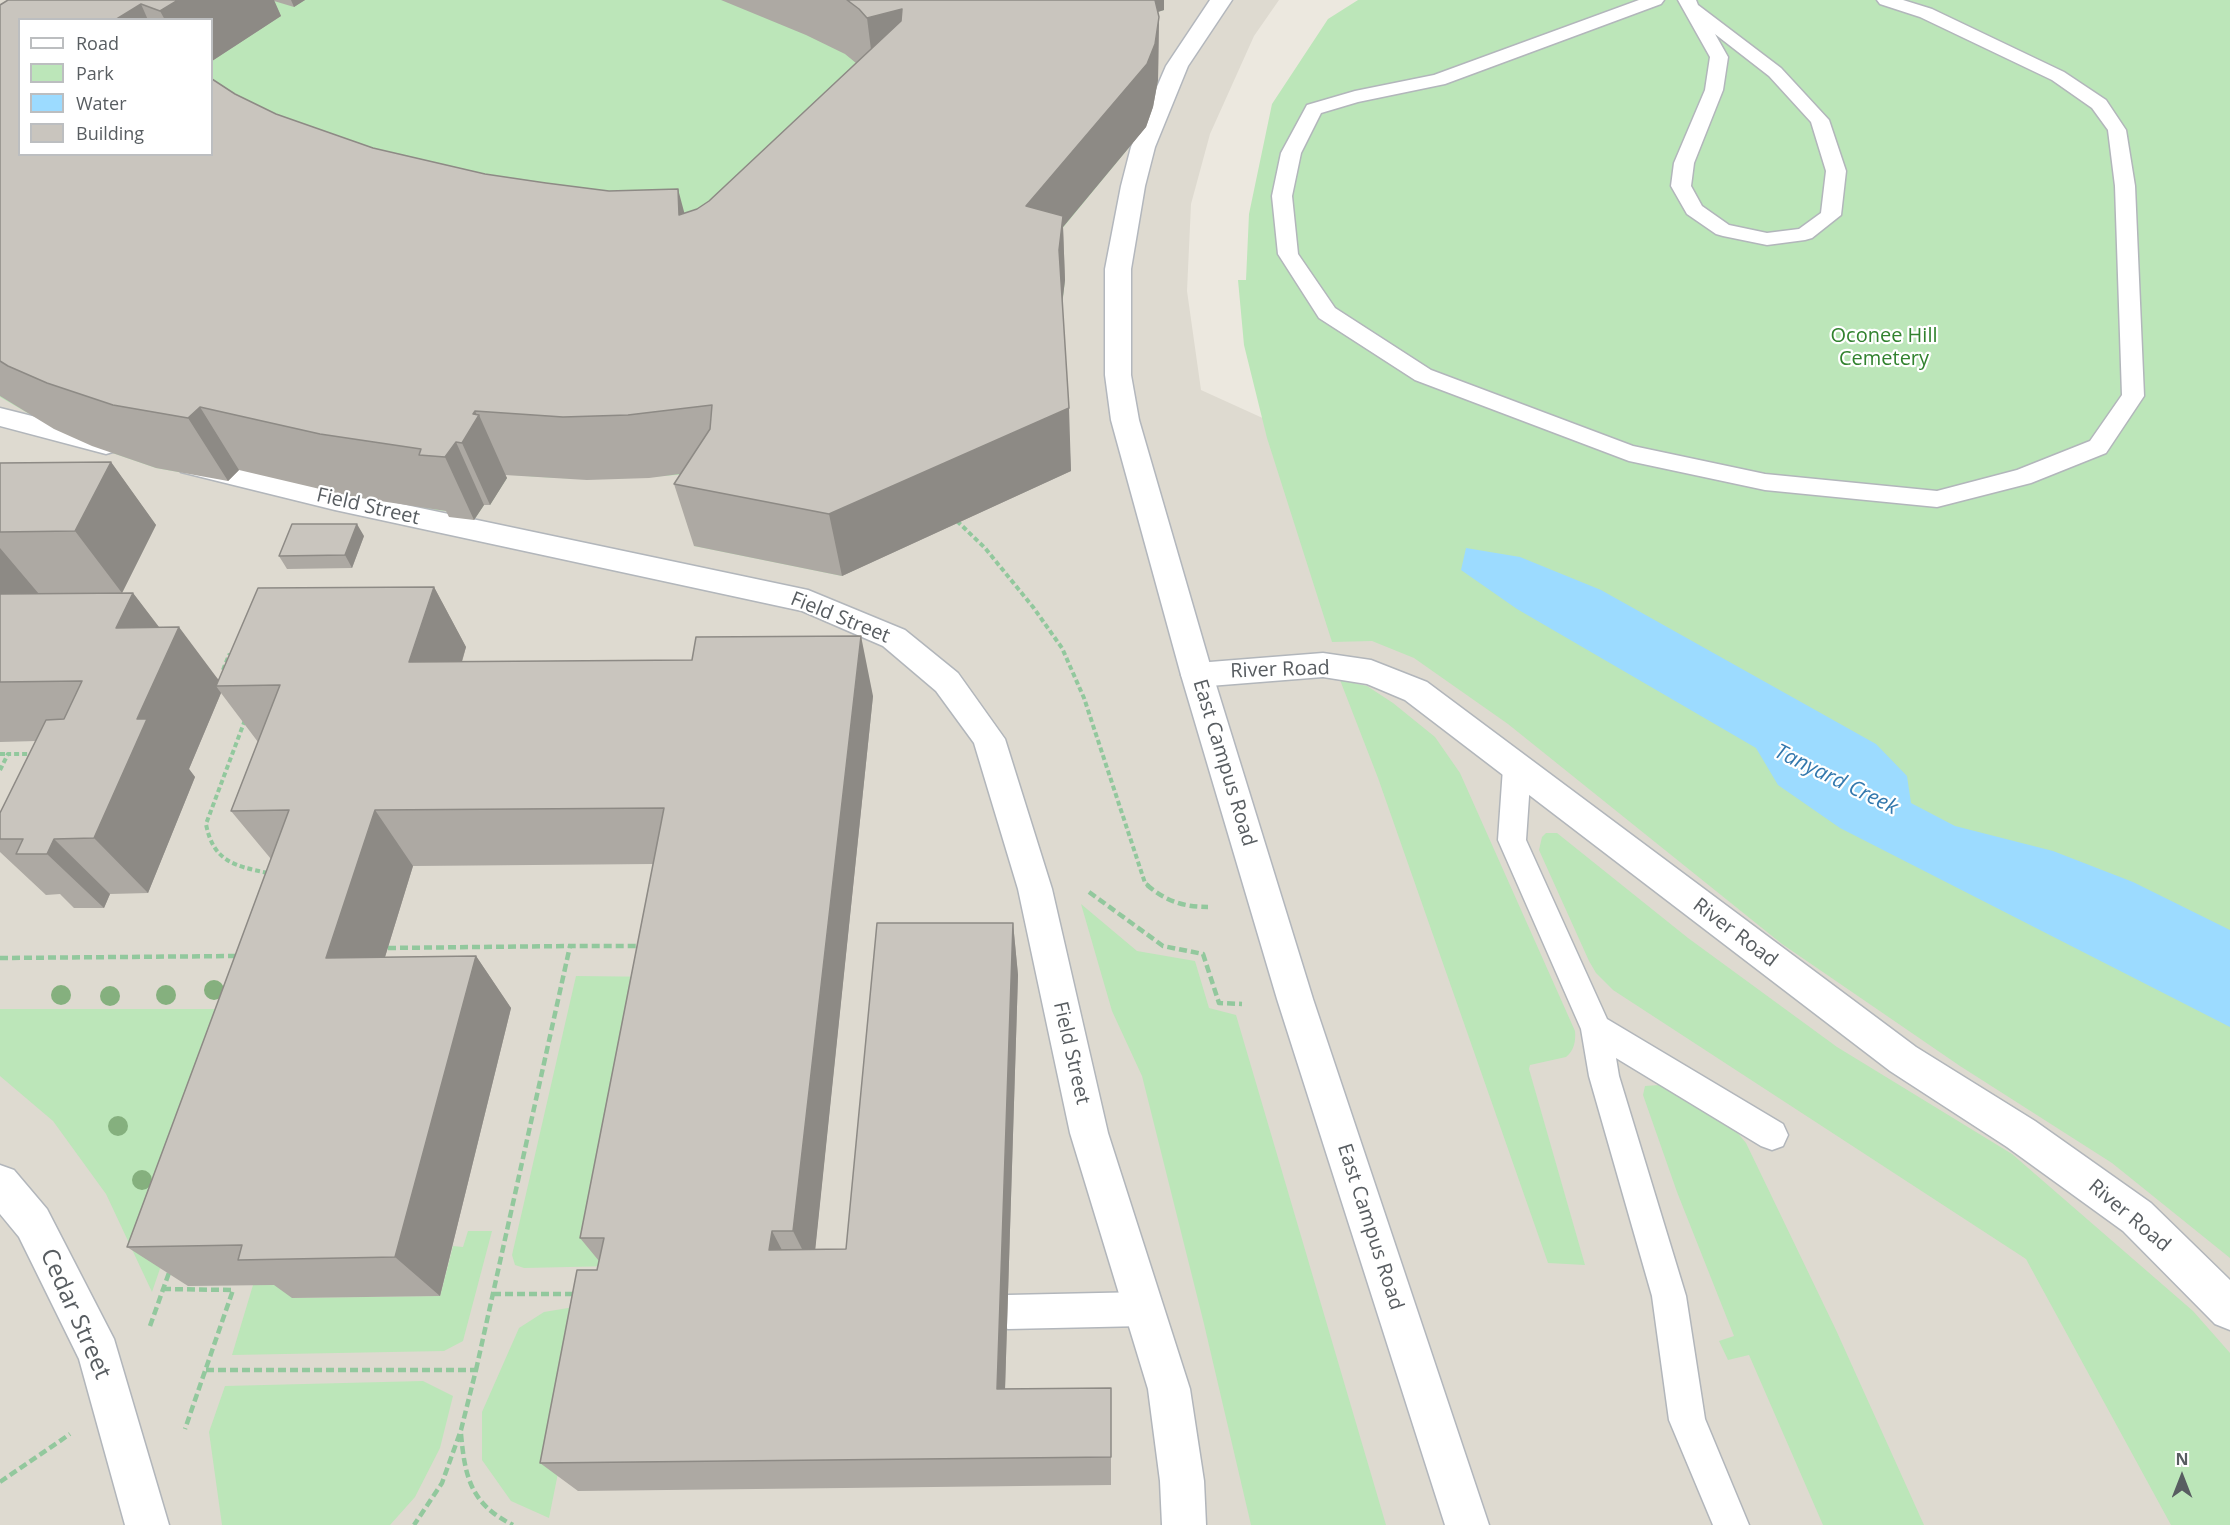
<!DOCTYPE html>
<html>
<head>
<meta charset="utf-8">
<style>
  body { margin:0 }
  #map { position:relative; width:2230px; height:1525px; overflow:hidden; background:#ece8df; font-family:"Open Sans",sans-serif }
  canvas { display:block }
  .legend { position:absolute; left:18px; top:18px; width:195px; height:138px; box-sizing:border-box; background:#fff; border:2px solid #bcbec0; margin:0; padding:8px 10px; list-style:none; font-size:18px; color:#585d61 }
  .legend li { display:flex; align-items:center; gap:12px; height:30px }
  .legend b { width:30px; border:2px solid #bcbec0 }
  .north { position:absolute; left:2152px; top:1447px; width:60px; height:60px; -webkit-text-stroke:4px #fff; paint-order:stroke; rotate:0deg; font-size:16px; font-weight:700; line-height:24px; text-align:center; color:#585d61 }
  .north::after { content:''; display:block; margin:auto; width:21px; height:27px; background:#585d61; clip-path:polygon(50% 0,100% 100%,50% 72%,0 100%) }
</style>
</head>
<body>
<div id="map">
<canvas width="2230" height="1525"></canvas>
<ul class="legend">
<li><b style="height:8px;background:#fff"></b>Road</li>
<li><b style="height:16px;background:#bce6b9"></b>Park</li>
<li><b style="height:16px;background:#9cdbff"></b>Water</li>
<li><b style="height:16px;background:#c9c5be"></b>Building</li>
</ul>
<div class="north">N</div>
</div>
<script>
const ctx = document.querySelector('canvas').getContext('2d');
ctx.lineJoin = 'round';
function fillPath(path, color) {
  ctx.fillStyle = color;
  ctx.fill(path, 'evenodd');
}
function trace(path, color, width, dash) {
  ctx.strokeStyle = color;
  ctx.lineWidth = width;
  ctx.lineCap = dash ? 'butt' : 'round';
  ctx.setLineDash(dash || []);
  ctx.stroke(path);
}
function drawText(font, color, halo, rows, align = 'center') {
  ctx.font = font + ' "Open Sans",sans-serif';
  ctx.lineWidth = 4.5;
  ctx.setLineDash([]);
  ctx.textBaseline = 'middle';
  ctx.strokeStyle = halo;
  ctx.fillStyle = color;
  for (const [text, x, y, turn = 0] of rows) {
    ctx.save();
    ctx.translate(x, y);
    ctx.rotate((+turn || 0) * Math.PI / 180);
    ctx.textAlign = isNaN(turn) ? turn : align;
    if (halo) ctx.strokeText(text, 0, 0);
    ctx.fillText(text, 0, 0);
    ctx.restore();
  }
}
const education = new Path2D(`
  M0 0H1279L1254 36 1210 134 1191 204 1187 291 1201 390 1267 420 2230 912V1525H0ZM20 20H212V154H20Z`);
const green = new Path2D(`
  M145 0H1153L1164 10 1134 19 1158 80 1153 107 1146 127 1029 269 1065 280 1061 314 842 576 694 546 728 492 705 472C637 480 571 481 503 474L501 477 507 478 490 505H484L474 520 451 512 228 481 156 468 92 446 55 429 0 397V116L20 154H212V20Z
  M1358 0H2230V1258L2112 1163 1960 1066 1782 944 1508 724 1414 658 1372 641 1332 642 1267 438 1244 345 1238 280H1246L1249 214 1272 104 1328 19Z
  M1340 680 1367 686 1393 703 1435 737 1460 773 1575 1031C1576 1041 1574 1051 1566 1057L1530 1065 1529 1069 1585 1265 1548 1263 1378 778Z
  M1546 833H1557L1688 938 1837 1047 2012 1154 2193 1311 2230 1353V1525H2171L2026 1259 1613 990 1596 973 1589 961 1539 850 1542 837Z
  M1081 904 1137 951 1195 961 1209 1008 1236 1015 1386 1525H1251L1204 1324 1142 1076 1112 1011Z
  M576 976 667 977 615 1266 524 1268 515 1265 512 1255Z
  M0 1009H249L152 1292 106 1194 53 1121 0 1076Z
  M1659 1085 1731 1125 1746 1143 1836 1330 1924 1525H1823L1749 1355 1728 1360 1719 1341 1734 1336 1677 1192 1643 1095 1645 1086Z
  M468 1231H492L463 1341 444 1351 232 1355 253 1285H296L293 1298 440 1296 453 1246 463 1247Z
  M592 1304 549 1518 511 1501 482 1460V1412L519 1328 544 1312Z
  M423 1381 453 1396 440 1448 415 1497 390 1525H222L209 1432 225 1386Z`);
const water = new Path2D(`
  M1466 548 1520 557 1601 590 1876 744 1907 776 1911 803 1955 826 2053 851 2133 882 2230 930V1027L1840 828 1778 785 1756 748 1517 609 1461 570Z`);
const pathFar1 = new Path2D(`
  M957 521 985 548 1033 607 1062 648 1084 698 1145 883 1149 886
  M223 670 229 655H232
  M245 720 206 824C213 861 234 866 268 873
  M0 754H8
  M0 770 8 754H32`);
const path = new Path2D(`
  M1147 885C1166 901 1183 907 1208 907
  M1089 892 1163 946 1203 954 1219 1003 1242 1004
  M388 948 570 946
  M0 958 238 956
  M163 1289 233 1290 185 1429
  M493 1294H578
  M150 1326 170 1270
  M206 1370H476L461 1430 442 1483 414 1525
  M476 1370 570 946H642
  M461 1434C465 1478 471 1504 513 1525
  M0 1482 70 1434`);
const service = new Path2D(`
  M1639 0H1664L1661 4 1445 84 1358 102 1321 113 1301 153 1292 196 1298 254 1335 308 1431 370 1633 446 1765 474 1937 491 2017 470 2090 441 2122 395 2115 186 2108 130 2092 108 2052 80 1920 17 1880 4 1877 0H1903L1932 9 2064 72 2106 100 2126 130 2135 186 2144 396 2106 453 2031 483 1937 507 1765 490 1629 461 1415 380 1319 318 1278 254 1272 196 1281 153 1307 105 1355 91 1434 75Z
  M1678 0H1696L1698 5 1781 68 1829 120 1846 171 1841 215 1812 238 1805 240 1767 245 1723 236 1716 234 1687 214 1671 186 1674 163 1705 90 1710 57ZM1715 34 1769 76 1811 122 1826 171 1821 213 1799 229 1767 233 1729 225 1702 206 1691 186 1694 163 1723 90 1728 57Z
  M1517 757 1527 760 1531 768 1526 840 1607 1019 1783 1124 1788 1135 1783 1146 1772 1150 1761 1146 1616 1058 1619 1076 1686 1296 1705 1419 1749 1525H1713L1669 1420 1652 1296 1589 1076 1581 1029 1498 840 1503 768 1507 760Z
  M1144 1292 1156 1297 1161 1309 1156 1321 1144 1326 1008 1329 996 1324 991 1312 996 1300 1008 1295Z`);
const minor = new Path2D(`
  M0 408 116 437 120 444 116 451 106 454 0 426Z
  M191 455 335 490 808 590 905 630 958 673 1005 739 1052 889 1108 1133 1190 1389 1204 1481 1206 1525H1162L1160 1481 1148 1389 1070 1133 1018 889 974 743 936 691 883 646 802 611 335 510 181 472 177 465 181 458Z
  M1323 653 1371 660 1427 682 1916 1047 2035 1121 2151 1203 2230 1280V1330L2215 1324 2123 1231 2007 1147 1890 1071 1405 700 1367 684 1323 677 1197 687 1186 684 1181 675 1186 666 1197 663Z
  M0 1165 14 1170 47 1209 114 1339 169 1525H125L79 1359 19 1237 0 1214Z`);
const secondary = new Path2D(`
  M1210 0H1232L1188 66 1155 147 1145 186 1131 269V375L1139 420 1213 675 1313 999 1489 1525H1445L1277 999 1181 675 1111 420 1105 375V269L1121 186 1131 147 1166 66Z`);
const trees = [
  [214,990],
  [61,995],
  [166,995],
  [110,996],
  [118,1126],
  [142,1180]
];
const wall = new Path2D(`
  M8 0H305L294 7 274 1 281 16 212 61V20H20L235 94 276 114 373 148 485 174 685 213 697 209 709 201 856 63 845 54 806 35 721 0H1164V10L1158 12 1159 17 1158 80 1153 107 1146 127 1063 227 1065 280 1062 303 1071 471 842 576 694 546 674 484 680 474 649 478 587 480 505 475 507 478 490 505H484L474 520 449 517 446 511 354 497 239 470 228 481 156 468 92 446 54 429 0 396V5Z
  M111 462 156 525 122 593H133L159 627 219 680 434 587 466 647 462 662 873 696 815 1249H846L1013 923 1018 975 1005 1389 1111 1388V1485L578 1491 540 1463 597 1270 599 1261 580 1238 653 864 413 866 385 957 476 956 511 1008 440 1296 292 1298 274 1285 188 1286 127 1247 271 859 231 811 258 742 221 693 189 769 195 777 148 893 110 894 104 908H74L60 894 46 895 0 852V813L36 741 0 742V463Z
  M364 536 352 568 287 569 279 556Z`);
const shadedWall = new Path2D(`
  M178 0H274L281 16 212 61V20H165L160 11Z
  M291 0H305L294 7Z
  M1134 0H1164V10L1134 19Z
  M141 4 148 20H115Z
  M902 9 909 72 875 81 867 18Z
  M1159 17 1158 80 1153 107 1146 127 1063 227 1065 280 1061 314 1059 250 1026 206Z
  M678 189 695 253 679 215Z
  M200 407 239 470 228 481 188 418Z
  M1069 408 1071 471 842 576 829 514Z
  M475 411 478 418 479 415 507 478 490 505 462 443Z
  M456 442 484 505 474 520 445 457Z
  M111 462 156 525 122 593 75 531Z
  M357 524 364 536 352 568 345 555Z
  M0 548 39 594 0 648Z
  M434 587 466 647 444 722 409 662Z
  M133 593 171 643 179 627 223 686H216L221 693 189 769 195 777 148 893 94 838 137 719 116 628Z
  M861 636 873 696 813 1271 793 1231Z
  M375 810 413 866 369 1009 326 958Z
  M54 839 110 894 104 908 47 854Z
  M1013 923 1018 975 1004 1421 997 1389Z
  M476 956 511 1008 440 1296 395 1257Z
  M772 1231 793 1271 769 1250Z`);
const building = new Path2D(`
  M8 0H178L160 11 141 4 115 20H20V154H212V79L235 94 276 114 373 148 485 174 546 183 609 191 678 189 679 215 697 209 709 201 901 21 902 9 867 18 859 9 847 0H1155L1159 17 1155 44 1147 64 1026 206 1063 216 1059 250 1069 408 829 514 674 484 710 429 712 405 628 415 563 417 475 411 473 414 479 415 462 443 456 442 445 457 419 455 421 449 320 434 200 407 188 418 113 405 47 383 8 366 0 361V5Z
  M111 462 75 531 0 532V463Z
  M292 524H357L345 555 279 556Z
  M434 587 409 662 692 660 696 637 861 636 793 1231H772L769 1250 846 1249 877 923H1013L997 1389 1111 1388V1457L540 1463 577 1270H597L604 1238H580L664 808 375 810 326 958 476 956 395 1257 238 1260 242 1245 127 1247 289 810 231 811 280 685 216 686 258 588Z
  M133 593 116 628 179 627 137 719H147L94 838 54 839 47 854H16L23 839H0V813L46 720 64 719 82 681 0 682V594Z`);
const parkNames = [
  ["Oconee Hill",1884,336],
  ["Cemetery",1884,359]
];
const streetNames = [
  ["Field Street",368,507,13],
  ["Field Street",840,618,22],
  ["River Road",1280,670,-2],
  ["East Campus Road",1224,763,73],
  ["River Road",1735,933,37],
  ["Field Street",1071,1053,77],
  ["River Road",2129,1216,40],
  ["East Campus Road",1370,1227,72]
];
const waterNames = [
  ["Tanyard Creek",1836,780,26]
];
const nearStreetnames = [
  ["Cedar Street",75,1314,66]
];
fillPath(education, '#dedad0');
fillPath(green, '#bce6b9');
fillPath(water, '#9cdbff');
trace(service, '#b2b6bb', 3);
trace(minor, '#b2b6bb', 3);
trace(secondary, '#b3b7bd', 3);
trace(pathFar1, '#92c89d', 4, [5, 3]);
trace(path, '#92c89d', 4.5, [8, 4]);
fillPath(service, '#fff');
fillPath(minor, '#fff');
fillPath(secondary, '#fff');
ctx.fillStyle = '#85b07e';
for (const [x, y] of trees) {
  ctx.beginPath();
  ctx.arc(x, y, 10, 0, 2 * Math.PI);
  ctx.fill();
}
fillPath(wall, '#ada9a3');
fillPath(shadedWall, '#8d8a85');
fillPath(building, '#c9c5be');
trace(building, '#8d8a85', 1.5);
drawText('20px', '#31822e', '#fff', parkNames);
drawText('20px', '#585d61', '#fff', streetNames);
drawText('italic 21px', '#3378ad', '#fff', waterNames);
drawText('24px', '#585d61', '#fff', nearStreetnames);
</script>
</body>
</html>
